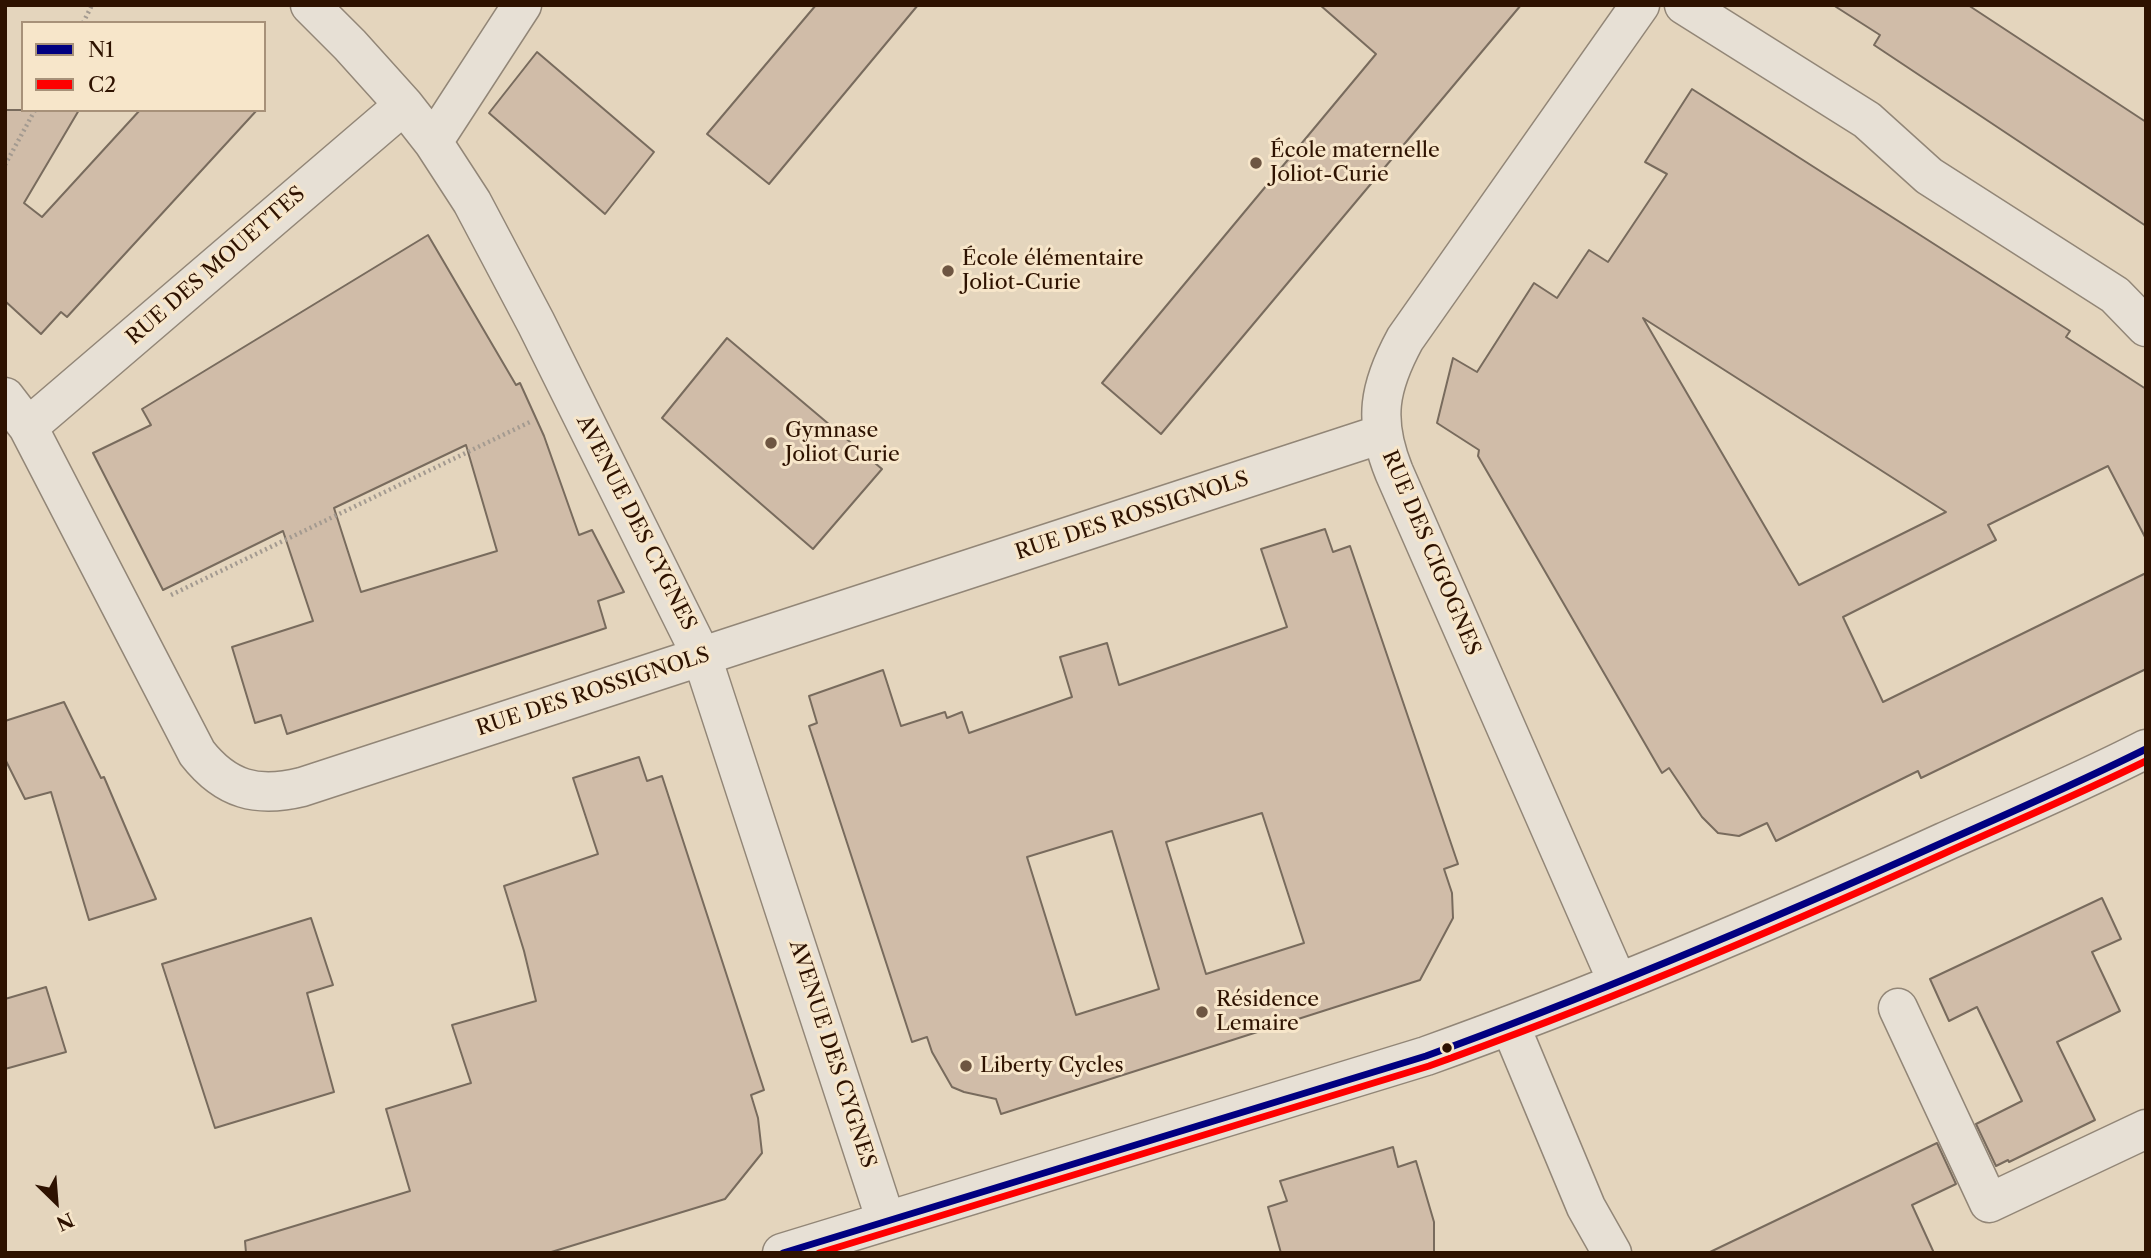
<!DOCTYPE html>
<html>
<head>
<meta charset="utf-8">
<style>
  body { margin:0 }
  #map { position:relative; width:2151px; height:1258px; overflow:hidden; background:#e4d5bd; font-family:"Libre Caslon Text",serif }
  canvas { display:block }
  .frame { position:absolute; inset:0; border:7px solid #2e1200; pointer-events:none }
  .legend { position:absolute; left:21px; top:21px; width:245px; height:91px; box-sizing:border-box; background:#f7e6ca; border:2px solid #a79179; margin:0; padding:9px 12px; list-style:none; font-size:21px; color:#2e1200 }
  .legend li { display:flex; align-items:center; gap:14px; height:35px }
  .legend b { width:35px; border:2px solid #a79179 }
  .north { position:absolute; left:21px; top:1167px; width:70px; height:70px; -webkit-text-stroke:5px #f7e6ca; paint-order:stroke; rotate:155deg; font-size:19px; font-weight:700; line-height:28px; text-align:center; color:#2e1200 }
  .north::after { content:''; display:block; margin:auto; width:24px; height:32px; background:#2e1200; clip-path:polygon(50% 0,100% 100%,50% 72%,0 100%) }
</style>
</head>
<body>
<div id="map">
<canvas width="2151" height="1258"></canvas>
<div class="frame"></div>
<ul class="legend">
<li><b style="height:9px;background:#010080"></b>N1</li>
<li><b style="height:9px;background:#fe0000"></b>C2</li>
</ul>
<div class="north">N</div>
</div>
<script>
const ctx = document.querySelector('canvas').getContext('2d');
ctx.lineJoin = 'round';
function fillPath(path, color) {
  ctx.fillStyle = color;
  ctx.fill(path, 'evenodd');
}
function trace(path, color, width, dash) {
  ctx.strokeStyle = color;
  ctx.lineWidth = width;
  ctx.lineCap = dash ? 'butt' : 'round';
  ctx.setLineDash(dash || []);
  ctx.stroke(path);
}
function drawText(font, color, halo, rows, align = 'center') {
  ctx.font = font + ' "Libre Caslon Text",serif';
  ctx.lineWidth = 6;
  ctx.setLineDash([]);
  ctx.textBaseline = 'middle';
  ctx.strokeStyle = halo;
  ctx.fillStyle = color;
  for (const [text, x, y, turn = 0] of rows) {
    ctx.save();
    ctx.translate(x, y);
    ctx.rotate((+turn || 0) * Math.PI / 180);
    ctx.textAlign = isNaN(turn) ? turn : align;
    if (halo) ctx.strokeText(text, 0, 0);
    ctx.fillText(text, 0, 0);
    ctx.restore();
  }
}
const building = new Path2D(`
  M816 5H918L769 184 707 134Z
  M1320 5H1521L1161 434 1102 383 1376 54Z
  M1833 5H1968L2146 122V226L1874 45 1880 35Z
  M537 52 654 152 605 214 489 113Z
  M1692 89 2070 331 2066 337 2146 389V539L2108 466 1988 525 1996 540 1843 617 1883 702 2146 573V669L1921 778 1918 771 1776 841 1767 823 1739 836 1718 833 1702 817 1669 768 1662 773 1478 456 1479 450 1437 423 1453 358 1477 372 1534 283 1557 298 1589 250 1608 262 1667 174 1645 162ZM1643 318 1762 394 1946 512 1799 585Z
  M5 110H79L24 203 42 217 140 110H257L67 317 61 312 41 334 5 301Z
  M428 235 516 385 520 383 544 436 579 535 592 530 624 592 598 601 606 628 287 734 281 715 255 723 232 647 313 621 283 531 163 590 93 453 151 425 142 409ZM466 445 497 551 361 592 334 508Z
  M727 338 882 469 813 549 662 418Z
  M1325 529 1333 552 1350 546 1458 864 1444 869 1452 893 1453 918 1420 980 1001 1114 996 1099 964 1092 952 1087 932 1052 927 1037 912 1042 809 726 817 723 809 696 883 670 901 726 945 712 947 718 962 712 969 733 1072 697 1060 657 1107 643 1119 685 1287 627 1261 549ZM1262 813 1304 943 1206 974 1166 842ZM1112 831 1159 989 1076 1015 1027 857Z
  M64 702 101 778 104 777 156 899 89 920 51 792 25 799 5 759V721Z
  M639 757 647 781 662 776 764 1090 751 1095 758 1118 762 1153 725 1199 548 1253H246L245 1241 410 1191 386 1109 471 1083 452 1025 536 1001 524 951 504 886 598 854 573 778Z
  M2102 898 2121 939 2092 952 2120 1011 2057 1042 2095 1120 2009 1162 2008 1160 1996 1166 1976 1124 2022 1101 1977 1007 1949 1021 1930 979Z
  M311 918 333 985 307 993 334 1092 215 1128 162 964Z
  M46 987 66 1052 5 1069V999Z
  M1937 1143 1956 1184 1912 1205 1934 1253H1708Z
  M1393 1147 1398 1167 1416 1161 1434 1222V1253H1281L1268 1207 1287 1201 1280 1181Z`);
const path = new Path2D(`
  M83 23 92 5
  M5 165 35 110
  M171 595 532 421`);
const minor = new Path2D(`
  M310 5 350 45 404 105 433 142 472 202 536 323 702 657 886 1221
  M1684 5 1867 120 1929 176 2115 295 2146 327
  M433 142 522 5
  M5 397 28 427 197 753C226 790 257 798 302 787L1382 434
  M28 427 404 105
  M1618 983 1394 472C1373 420 1379 387 1405 339L1640 5
  M1898 1008 1989 1203 2146 1129
  M1510 1025 1586 1207 1612 1253
  M782 1253 1426 1056C1602 993 1774 920 1944 842 2011 812 2080 783 2146 749`);
const bus1 = new Path2D(`
  M783 1253 1426 1056C1602 992 1773 919 1944 842 2012 812 2080 782 2146 749`);
const bus2 = new Path2D(`
  M819 1253 1429 1066C1604 1003 1774 931 1943 854 2011 823 2079 794 2146 761`);
const markers = [
  [1256,163,7,"#6e5642"],
  [948,271,7,"#6e5642"],
  [771,443,7,"#6e5642"],
  [1202,1012,7,"#6e5642"],
  [1447,1048,6,"#2e1200"],
  [966,1066,7,"#6e5642"]
];
const poiNames = [
  ["École maternelle",1270,151],
  ["Joliot-Curie",1270,175],
  ["École élémentaire",962,259],
  ["Joliot-Curie",962,283],
  ["Gymnase",785,431],
  ["Joliot Curie",785,455],
  ["Résidence",1216,1000],
  ["Lemaire",1216,1024],
  ["Liberty Cycles",980,1066]
];
const streetNames = [
  ["RUE DES MOUETTES",216,266,-41],
  ["RUE DES ROSSIGNOLS",1132,516,-18],
  ["AVENUE DES CYGNES",636,523,63],
  ["RUE DES CIGOGNES",1431,553,67],
  ["RUE DES ROSSIGNOLS",593,692,-18],
  ["AVENUE DES CYGNES",832,1054,72]
];
fillPath(building, '#d0bca8');
trace(building, '#786b5d', 2);
trace(minor, '#928677', 41);
trace(path, '#a39a90', 4.5, [2, 3.5]);
trace(minor, '#e7e0d5', 38);
trace(bus1, '#010080', 7);
trace(bus2, '#fe0000', 7);
for (const [x, y, r, color] of markers) {
  const dot = new Path2D();
  dot.arc(x, y, r, 0, 2 * Math.PI);
  ctx.fillStyle = color;
  ctx.fill(dot);
  trace(dot, '#f7e6ca', 2.5);
}
drawText('21px', '#2e1200', '#f7e6ca', poiNames, 'left');
drawText('21px', '#2e1200', '#f7e6ca', streetNames);
</script>
</body>
</html>
